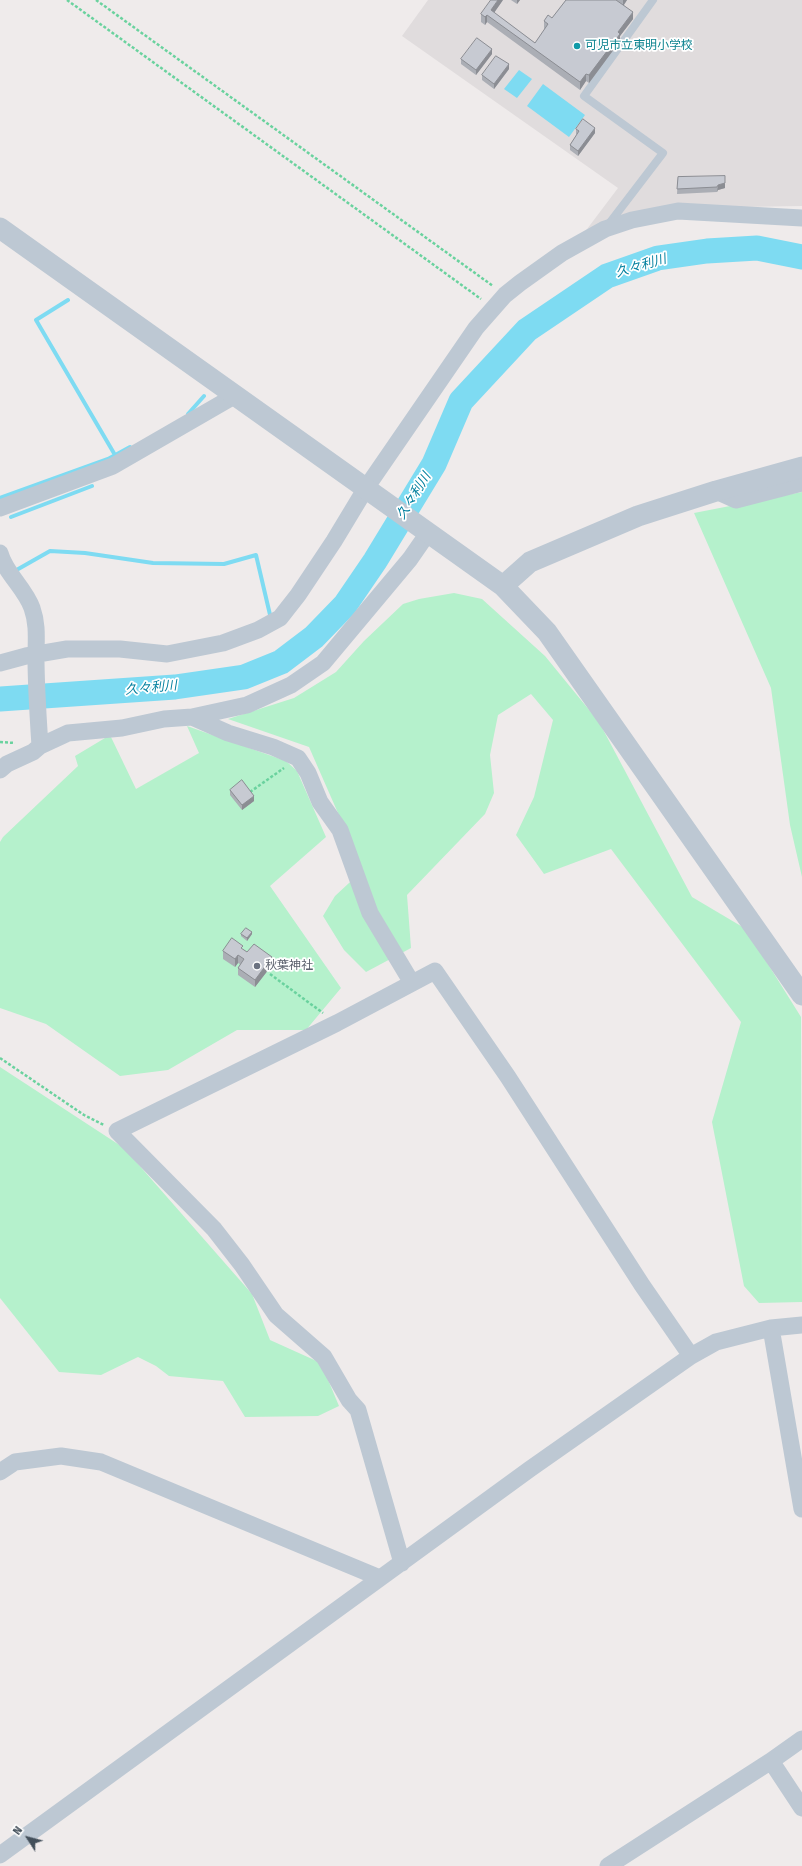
<!DOCTYPE html>
<html>
<head>
<meta charset="utf-8">
<style>
  body { margin:0 }
  #map { position:relative; width:802px; height:1866px; overflow:hidden; background:#efebeb; font-family:"Fira Sans",sans-serif }
  canvas { display:block }
  .north { position:absolute; left:8px; top:1818px; width:40px; height:40px; -webkit-text-stroke:3px #fff; paint-order:stroke; rotate:306deg; font-size:11px; font-weight:700; line-height:16px; text-align:center; color:#434f5a }
  .north::after { content:''; display:block; margin:auto; width:14px; height:18px; background:#434f5a; clip-path:polygon(50% 0,100% 100%,50% 72%,0 100%) }
</style>
</head>
<body>
<div id="map">
<canvas width="802" height="1866"></canvas>
<div class="north">N</div>
</div>
<script>
const ctx = document.querySelector('canvas').getContext('2d');
ctx.lineJoin = 'round';
function fillPath(path, color) {
  ctx.fillStyle = color;
  ctx.fill(path, 'evenodd');
}
function trace(path, color, width, dash) {
  ctx.strokeStyle = color;
  ctx.lineWidth = width;
  ctx.lineCap = dash ? 'butt' : 'round';
  ctx.setLineDash(dash || []);
  ctx.stroke(path);
}
function drawText(font, color, halo, rows, align = 'center') {
  ctx.font = font + ' "Fira Sans","Noto Sans JP",sans-serif';
  ctx.lineWidth = 3.5;
  ctx.setLineDash([]);
  ctx.textBaseline = 'middle';
  ctx.strokeStyle = halo;
  ctx.fillStyle = color;
  for (const [text, x, y, turn = 0] of rows) {
    ctx.save();
    ctx.translate(x, y);
    ctx.rotate((+turn || 0) * Math.PI / 180);
    ctx.textAlign = isNaN(turn) ? turn : align;
    if (halo) ctx.strokeText(text, 0, 0);
    ctx.fillText(text, 0, 0);
    ctx.restore();
  }
}
const education = new Path2D(`
  M428 0H802V206L677 208 581 237 618 188 402 36Z`);
const green = new Path2D(`
  M802 492V877L790 825 771 688 694 513Z
  M454 593 482 599 545 656 599 722 692 897 746 929 801 1017 802 1302 759 1303 744 1286 712 1122 741 1022 611 849 544 874 516 835 534 797 553 720 531 694 498 715 490 755 494 793 485 814 407 895 411 948 366 972 344 950 323 916 335 896 363 870 309 747 228 719 294 698 336 672 364 641 403 604 419 599Z
  M187 726 286 761 297 771 326 837 270 886 341 988 306 1030H237L168 1070 120 1076 46 1024 0 1008V842L3 837 78 766 75 756 110 735 136 789 199 753Z
  M0 1067 124 1148 252 1294 270 1340 321 1363 339 1406 318 1416 245 1417 223 1381 169 1376 156 1366 138 1357 101 1375 59 1372 0 1298Z`);
const water = new Path2D(`
  M519 70 532 79 517 98 504 89Z
  M543 84 585 115 569 137 527 106Z`);
const stream = new Path2D(`
  M68 300 36 320 115 455
  M188 414 204 396
  M0 498 108 459 130 447
  M11 517 92 486
  M13 572 50 551 85 553 153 563 224 564 256 555 271 619`);
const river = new Path2D(`
  M0 699 175 687 244 677 281 662 314 637 345 605 375 561 434 464 461 401 527 330 607 276 658 258 707 251 757 248 802 257`);
const path = new Path2D(`
  M67 0 481 299
  M96 0 493 286
  M0 742 15 743
  M250 792 284 768
  M270 974 323 1013
  M0 1058 84 1115 104 1125`);
const service = new Path2D(`
  M608 225 663 153 584 96 653 0`);
const minor = new Path2D(`
  M716 491 736 500 802 483
  M0 508 113 466 236 395
  M0 553C5 573 25 588 32 608 38 625 36 640 36 657 36 687 38 716 40 746
  M0 663 26 656 67 649H120L167 654 223 643 258 630 280 618 298 595 334 541 366 488 476 328 505 295 520 283 562 253 605 229 632 220 678 211 802 218
  M192 717 228 733 273 747 298 758 308 773 320 802 340 830 370 913 412 983
  M0 770 7 764 33 752 40 746 68 733 122 728 164 719 192 717 247 705 291 685 323 663 410 559 428 533
  M771 1328 802 1509
  M0 1472 15 1462 61 1456 101 1462 380 1578
  M402 1563 358 1410 349 1400 324 1357 276 1315 242 1265 214 1229 117 1131 337 1023 435 971 508 1077 642 1285 691 1356
  M771 1761 802 1739
  M0 1855 530 1469 691 1356 716 1342 771 1328 802 1325
  M608 1866 771 1761 802 1808`);
const tertiary = new Path2D(`
  M0 228 503 586 547 632 802 995
  M503 586 530 562 638 516 716 491 802 467`);
const wall = new Path2D(`
  M503 0 494 13 535 43 545 29H544V21L552 18 566 0H627L624 5 633 19 620 36V41L589 83 586 81 580 90 487 22 485 25 481 22V14Z
  M511 0H520L517 4Z
  M492 54 476 75 461 64V59Z
  M509 69 494 89 482 80V75Z
  M576 129 595 133 578 156 570 150V145L577 134H576Z
  M678 177 725 188 718 190 717 192 677 194Z
  M230 790 254 801 242 810 230 795Z
  M241 934H252L247 941 241 936Z
  M243 949 247 952 272 965 255 987 238 975V968L240 964 238 963 235 967 223 959V951Z`);
const shadedWall = new Path2D(`
  M498 0H503L491 17V10Z
  M517 0H520L517 4Z
  M623 0H627L623 6Z
  M633 12V19L620 36V41L589 83V75L618 32Z
  M487 15V22L485 25V17Z
  M492 49V54L476 75V70Z
  M509 64V69L494 89V84Z
  M586 74V81L580 90V82Z
  M595 128V133L578 156V151Z
  M725 183V188L718 190 717 192 718 185Z
  M254 796V801L242 810V805Z
  M252 932V934L247 941V938Z
  M238 955V963L235 967V959Z
  M272 957V965L255 987V980Z`);
const building = new Path2D(`
  M491 0H498L491 10 535 43 548 24 544 21 548 15 552 18 566 0H616L633 12 618 32 620 34 589 75 586 74 580 82 487 15 485 17 481 14Z
  M477 38 492 49 476 70 461 59Z
  M496 56 509 64 494 84 482 75Z
  M583 119 595 128 578 151 570 145 579 131 576 129Z
  M725 176V183L718 185 717 187 677 189 678 177Z
  M242 780 254 796 242 805 230 790Z
  M246 928 252 932 247 938 241 934Z
  M232 938 243 946 241 948 247 952 254 944 272 957 255 980 238 968 244 959 238 955 235 959 223 951Z`);
const markers = [
  [577,46,4,"#0f9aa8"],
  [257,966,4,"#6b7280"]
];
const cultureNames = [
  ["可児市立東明小学校",585,46]
];
const worshipNames = [
  ["秋葉神社",265,966]
];
const waterNames = [
  ["久々利川",641,266,-16],
  ["久々利川",414,496,-58],
  ["久々利川",151,688,-5]
];
fillPath(education, '#e0dcdd');
fillPath(green, '#b5f1cc');
fillPath(water, '#7edbf2');
trace(stream, '#7edbf2', 4);
trace(river, '#7edbf2', 25);
trace(path, '#6ad29e', 2.5, [3, 2]);
trace(service, '#bdc8d3', 8);
trace(minor, '#bdc8d3', 17);
trace(tertiary, '#bdc8d3', 21);
fillPath(wall, '#abaeb5');
fillPath(shadedWall, '#8b8d93');
fillPath(building, '#c7cad2');
trace(building, '#8b8d93', 1);
for (const [x, y, r, color] of markers) {
  const dot = new Path2D();
  dot.arc(x, y, r, 0, 2 * Math.PI);
  ctx.fillStyle = color;
  ctx.fill(dot);
  trace(dot, '#fff', 1.5);
}
drawText('12px', '#0d838f', '#fff', cultureNames, 'left');
drawText('12px', '#5b616d', '#fff', worshipNames, 'left');
drawText('italic 13px', '#03809f', '#fff', waterNames);
</script>
</body>
</html>
